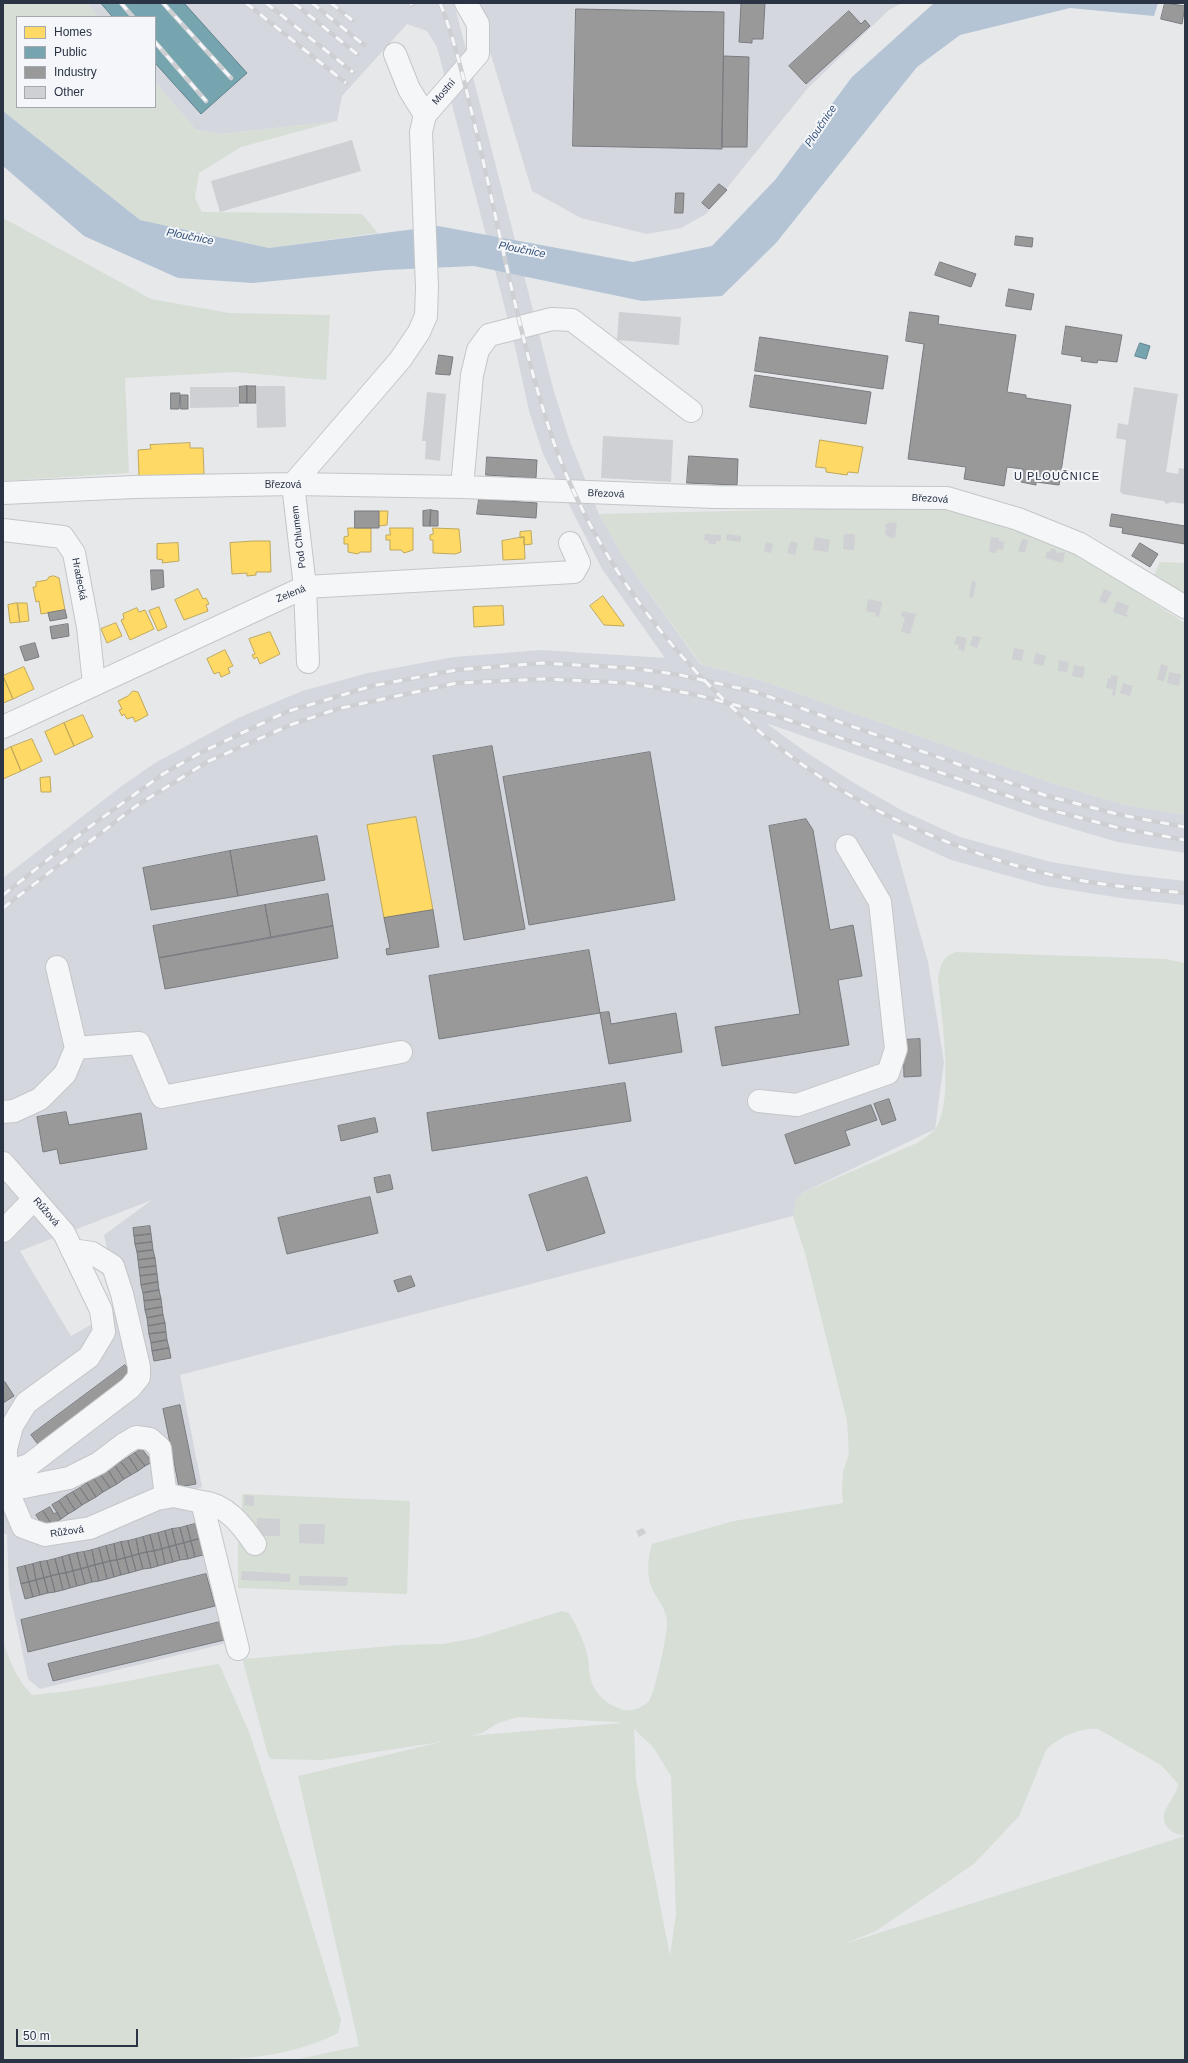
<!DOCTYPE html>
<html>
<head>
<meta charset="utf-8">
<style>
  body { margin:0 }
  #map { position:relative; width:1188px; height:2063px; overflow:hidden; background:#e6e8ea; font-family:Helvetica,sans-serif }
  canvas { display:block }
  .frame { position:absolute; inset:0; border:4px solid #2b3445; pointer-events:none }
  .legend { position:absolute; left:16px; top:16px; width:140px; height:92px; box-sizing:border-box; background:#f4f6f9; border:1px solid #a4a8b1; margin:0; padding:5px 7px; list-style:none; font-size:12px; color:#2b3445 }
  .legend li { display:flex; align-items:center; gap:8px; height:20px }
  .legend b { width:20px; border:1px solid #a4a8b1 }
  .scale { position:absolute; left:16px; top:2029px; width:122px; height:18px; box-sizing:border-box; border:2px solid #2b3445; border-top:0; padding-left:5px; font-size:12px; line-height:14px; white-space:nowrap; color:#2b3445; -webkit-text-stroke:3px #f4f6f9; paint-order:stroke }
</style>
</head>
<body>
<div id="map">
<canvas width="1188" height="2063"></canvas>
<div class="frame"></div>
<ul class="legend">
<li><b style="height:11px;background:#ffd966"></b>Homes</li>
<li><b style="height:11px;background:#76a5af"></b>Public</li>
<li><b style="height:11px;background:#999"></b>Industry</li>
<li><b style="height:11px;background:#ced0d3"></b>Other</li>
</ul>
<div class="scale">50 m</div>
</div>
<script>
const ctx = document.querySelector('canvas').getContext('2d');
ctx.lineJoin = 'round';
function fillPath(path, color) {
  ctx.fillStyle = color;
  ctx.fill(path, 'evenodd');
}
function trace(path, color, width, dash) {
  ctx.strokeStyle = color;
  ctx.lineWidth = width;
  ctx.lineCap = dash ? 'butt' : 'round';
  ctx.setLineDash(dash || []);
  ctx.stroke(path);
}
function drawText(font, color, halo, rows, align = 'center') {
  ctx.font = font + ' Helvetica,sans-serif';
  ctx.lineWidth = 4;
  ctx.setLineDash([]);
  ctx.textBaseline = 'middle';
  ctx.strokeStyle = halo;
  ctx.fillStyle = color;
  for (const [text, x, y, turn = 0] of rows) {
    ctx.save();
    ctx.translate(x, y);
    ctx.rotate((+turn || 0) * Math.PI / 180);
    ctx.textAlign = isNaN(turn) ? turn : align;
    if (halo) ctx.strokeText(text, 0, 0);
    ctx.fillText(text, 0, 0);
    ctx.restore();
  }
}
const built = new Path2D(`
  M87 3H454L553 388 569 439 599 514 622 555 700 664 760 680 1052 783 1125 805 1185 815V853L1117 842 1040 819 766 723 803 750 854 783 903 811 960 837 1051 862 1124 874 1185 881V905L1121 898 1045 886 951 860 892 833 928 962 944 1062 935 1129 802 1193 793 1216 180 1375 202 1487 192 1490 231 1642 40 1689 28 1679 9 1589 7 1534H3V878L119 788 155 763 238 718 302 691 368 673 454 657 541 650 665 658 602 569 543 454 529 411 515 347 437 47 427 31 407 24 342 96 337 121 222 134 196 130 155 82V17H99ZM152 1200 104 1235 121 1308 71 1336 20 1251Z
  M466 3H902L889 10 807 89 706 214 681 228 647 234 581 218 532 191 491 55Z`);
const green = new Path2D(`
  M3 3H87L99 17H17V107H155V82L196 130 222 134 337 121 241 147 199 173 195 198 202 212 362 214 378 233 269 248 140 220 3 111Z
  M3 218 151 299 229 313 330 315 326 380 234 372 125 378 129 473 3 481Z
  M950 506 1068 547 1185 623V815L1125 805 1052 783 760 680 701 664 622 555 599 514Z
  M1160 562 1185 563V597L1152 580Z
  M956 952 1166 959 1185 963V1835C1179 1835 1175 1834 1170 1830 1153 1813 1177 1800 1178 1784L1161 1765 1098 1729C1081 1727 1057 1738 1046 1750L1019 1816 975 1863 876 1931 844 1944 1185 1836V2060H294L359 2046 298 1776 441 1742 322 1760 271 1759 268 1755 243 1661 245 1659 401 1645 443 1644 476 1638 562 1611 569 1613C577 1627 585 1642 588 1658 590 1672 588 1679 597 1692 603 1701 615 1708 624 1710 631 1712 644 1707 649 1701 655 1693 668 1632 667 1621 666 1606 654 1597 650 1583 647 1571 648 1556 652 1544L734 1521 843 1503 842 1492 843 1472 849 1453 847 1421 805 1253 793 1216 796 1200 802 1193 917 1143C925 1138 935 1132 939 1122 953 1089 941 1015 938 978 942 963 941 958 956 952ZM518 1717 617 1722 621 1723 470 1736 482 1733 498 1723ZM634 1729 653 1747 671 1776 676 1914 670 1956 636 1780Z
  M242 1494 410 1501 407 1594 238 1588V1526L242 1518Z
  M3 1641C9 1661 18 1681 32 1695 94 1690 156 1674 218 1664L220 1666 249 1732 296 1874 341 2020 338 2033C280 2063 213 2060 149 2060 100 2060 52 2060 3 2060Z`);
const water = new Path2D(`
  M934 3H1158L1154 16 1070 8 960 35 917 67 776 243 722 296 642 301 474 266 386 270 253 283 178 278 84 236 3 166V111L140 220 269 248 438 226 633 262 712 246 775 180 852 77Z`);
const homes = new Path2D(`
  M820 440 863 447 858 473 848 472 847 475 826 472V468L816 467Z
  M190 443V448H203L204 474 139 476 138 450 151 449 150 445Z
  M379 511H388L387 525 379 526Z
  M348 528H371V552H360L358 554 348 552V544H344V537L348 536Z
  M390 528H413V550L404 553 401 550H390V540H386V535H390Z
  M433 528 459 529 461 552 455 554 433 553V540H430V535L433 534Z
  M531 531 532 544 524 545V537L520 538V532Z
  M524 537 525 559 503 560 502 541Z
  M254 541H270L271 572H256V575L247 576V573L232 574 230 543Z
  M178 543 179 561 162 563 163 560 157 559V544Z
  M54 576 59 578 65 610 41 614 39 601 36 602 33 587H36V582L47 580 49 577Z
  M198 589 203 599 206 598 209 604 206 605 208 611 184 620 175 600Z
  M603 596 624 625V626L604 625 590 606Z
  M17 603 20 622 10 623 8 605Z
  M18 603H27L29 621 20 622Z
  M503 606 504 625 474 627 473 607Z
  M159 607 167 627 158 631 149 611Z
  M137 608 139 612 145 610 154 629 130 640 121 620 124 619 123 614Z
  M116 623 122 636 107 643 101 629Z
  M270 632 280 654 260 664 257 657 254 659 252 655 255 654 249 639Z
  M225 650 233 666 228 668 230 673 221 677 219 672 214 674 207 659Z
  M24 667 34 689 13 699 3 676Z
  M3 676 13 699 3 703Z
  M133 691 138 692 148 715 135 722 133 717 127 719 124 714 122 716 119 710 122 709 118 701 128 696Z
  M83 715 93 737 74 746 64 723Z
  M64 723 74 746 55 755 45 732Z
  M32 739 42 761 21 771 11 747Z
  M11 747 21 771 3 779V751Z
  M50 777 51 792H41L40 778Z
  M416 817 433 910 384 918 367 825Z`);
const public = new Path2D(`
  M101 3H184L247 73 201 114 155 63V17H113Z
  M1140 343 1150 346 1146 359 1135 356Z`);
const industry = new Path2D(`
  M736 3H765L763 39H752V43L739 42 741 4Z
  M1165 3 1185 6 1182 24 1161 19Z
  M576 9 724 12 722 149 573 146Z
  M849 11 861 24 865 20 870 26 806 84 789 66Z
  M724 56 749 57 747 147H722Z
  M719 184 727 190 709 209 702 203Z
  M676 193H684L683 213H675Z
  M1016 236 1033 238 1032 247 1015 245Z
  M940 262 976 274 971 287 935 275Z
  M1009 289 1034 294 1031 310 1006 306Z
  M910 312 939 316 938 324 1016 335 1007 392 1026 395V398L1071 405 1059 485 1036 482V485L1021 482 1023 469 1007 467 1004 486 964 479 966 467 908 459 924 344 906 341Z
  M1066 326 1122 335 1117 362 1098 360 1097 363 1081 361 1082 357 1062 354Z
  M760 337 888 356 883 389 755 371Z
  M439 355 453 357 450 375 436 374Z
  M755 375 871 392 866 424 750 407Z
  M247 386V403H239V387Z
  M247 386H256V403H247Z
  M171 393H180L179 409H171Z
  M181 395H188V409H181Z
  M689 456 738 459 737 485 687 483Z
  M487 457 537 460 536 478 486 475Z
  M479 499 537 503 536 518 477 514Z
  M431 510 430 526H423V511Z
  M431 510 438 511V526H430Z
  M355 511H379V528H355Z
  M1112 514 1185 526V544L1122 533 1123 528 1110 526Z
  M1140 543 1158 554 1150 567 1132 556Z
  M151 570H163L164 587 152 590Z
  M65 610 67 618 50 621 48 613Z
  M68 624 69 636 52 639 50 627Z
  M35 643 39 657 25 661 20 647Z
  M492 746 525 929 464 940 433 756Z
  M650 752 675 900 529 925 503 777Z
  M806 819 813 830 830 930 853 925 862 976 838 980 849 1045 722 1066 715 1027 800 1014 769 826Z
  M317 836 325 880 238 896 230 851Z
  M230 851 238 896 151 910 143 868Z
  M328 894 333 926 271 938 265 905Z
  M265 905 271 938 159 958 153 926Z
  M433 910 439 947 387 955 386 949 390 948 384 918Z
  M333 926 338 958 165 989 159 958Z
  M589 950 600 1013 439 1039 429 976Z
  M609 1012 611 1024 676 1013 682 1052 609 1064 600 1013Z
  M920 1039 921 1076 904 1077 903 1040Z
  M625 1083 631 1121 432 1151 427 1113Z
  M889 1099 896 1120 882 1125 874 1104Z
  M871 1105 877 1120 845 1131 850 1145 795 1164 785 1135Z
  M66 1112 69 1125 141 1113 147 1149 60 1164 57 1149 43 1152 37 1117Z
  M375 1118 378 1132 341 1141 338 1126Z
  M390 1175 393 1189 377 1193 374 1178Z
  M587 1177 605 1233 547 1251 529 1195Z
  M370 1197 378 1233 287 1254 278 1218Z
  M150 1226 151 1234 134 1236 133 1228Z
  M151 1234 152 1242 135 1244 134 1236Z
  M152 1242 153 1250 137 1252 135 1244Z
  M153 1250 155 1258 138 1260 137 1252Z
  M155 1258 156 1266 139 1268 138 1260Z
  M156 1266 157 1274 140 1276 139 1268Z
  M157 1274 158 1282 141 1285 140 1276Z
  M411 1276 415 1286 398 1292 394 1281Z
  M158 1282 159 1290 143 1293 141 1285Z
  M159 1290 161 1299 144 1301 143 1293Z
  M161 1299 162 1307 145 1310 144 1301Z
  M162 1307 163 1315 147 1318 145 1310Z
  M163 1315 165 1323 148 1326 147 1318Z
  M165 1323 166 1332 149 1334 148 1326Z
  M166 1332 167 1340 151 1343 149 1334Z
  M167 1340 169 1348 152 1351 151 1343Z
  M169 1348 171 1358 154 1361 152 1351Z
  M125 1365 134 1377 40 1447 31 1435Z
  M5 1382 14 1396 3 1403V1383Z
  M180 1405 196 1484 179 1487 163 1409Z
  M142 1449 152 1462 145 1466 135 1453Z
  M135 1453 145 1466 138 1471 129 1457Z
  M129 1457 138 1471 131 1475 121 1462Z
  M121 1462 131 1475 124 1479 115 1466Z
  M115 1466 124 1479 117 1484 108 1470Z
  M108 1470 117 1484 110 1488 101 1475Z
  M101 1475 110 1488 103 1492 94 1479Z
  M94 1479 103 1492 96 1497 87 1483Z
  M87 1483 96 1497 89 1501 80 1488Z
  M80 1488 89 1501 82 1505 73 1492Z
  M73 1492 82 1505 75 1510 66 1496Z
  M66 1496 75 1510 68 1514 59 1501Z
  M59 1501 68 1514 61 1519 52 1505Z
  M50 1507 54 1514 57 1512 61 1519 52 1525 43 1511Z
  M43 1511 52 1525 45 1529 36 1515Z
  M195 1524 199 1539 191 1541 187 1526Z
  M187 1526 191 1541 184 1543 180 1528Z
  M180 1528 184 1543 176 1545 172 1529Z
  M172 1529 176 1545 169 1547 165 1531Z
  M165 1531 169 1547 162 1549 158 1533Z
  M158 1533 162 1549 154 1551 150 1535Z
  M150 1535 154 1551 147 1552 143 1537Z
  M143 1537 147 1552 139 1554 136 1539Z
  M136 1539 139 1554 132 1556 128 1541Z
  M199 1539 203 1555 195 1557 191 1541Z
  M128 1541 132 1556 125 1558 121 1542Z
  M191 1541 195 1557 188 1559 184 1543Z
  M121 1542 125 1558 117 1560 114 1544Z
  M184 1543 188 1559 180 1560 176 1545Z
  M114 1544 117 1560 110 1561 106 1546Z
  M176 1545 180 1560 173 1562 169 1547Z
  M106 1546 110 1561 103 1563 99 1548Z
  M169 1547 173 1562 165 1564 162 1549Z
  M99 1548 103 1563 95 1565 92 1550Z
  M162 1549 165 1564 158 1566 154 1551Z
  M92 1550 95 1565 88 1567 84 1552Z
  M154 1551 158 1566 151 1568 147 1552Z
  M84 1552 88 1567 81 1569 77 1553Z
  M147 1552 151 1568 143 1569 139 1554Z
  M77 1553 81 1569 73 1571 69 1555Z
  M139 1554 143 1569 136 1571 132 1556Z
  M69 1555 73 1571 66 1573 62 1557Z
  M132 1556 136 1571 129 1573 125 1558Z
  M62 1557 66 1573 59 1574 55 1559Z
  M125 1558 129 1573 121 1575 117 1560Z
  M55 1559 59 1574 51 1576 47 1561Z
  M117 1560 121 1575 114 1577 110 1561Z
  M47 1561 51 1576 44 1578 40 1562Z
  M110 1561 114 1577 107 1579 103 1563Z
  M40 1562 44 1578 36 1580 33 1564Z
  M103 1563 107 1579 99 1581 95 1565Z
  M33 1564 36 1580 29 1582 25 1566Z
  M95 1565 99 1581 92 1582 88 1567Z
  M25 1566 29 1582 21 1584 17 1568Z
  M88 1567 92 1582 85 1584 81 1569Z
  M81 1569 85 1584 77 1586 73 1571Z
  M73 1571 77 1586 70 1588 66 1573Z
  M66 1573 70 1588 63 1590 59 1574Z
  M59 1574 63 1590 55 1592 51 1576Z
  M206 1574 215 1606 28 1652 21 1620Z
  M51 1576 55 1592 48 1593 44 1578Z
  M44 1578 48 1593 40 1595 36 1580Z
  M36 1580 40 1595 33 1597 29 1582Z
  M29 1582 33 1597 25 1599 21 1584Z
  M220 1622 224 1640 53 1681 48 1664Z`);
const building = new Path2D(`
  M352 140 361 171 220 212 211 181Z
  M619 312 681 317 679 345 617 340Z
  M256 386H285L286 427 257 428Z
  M190 387H239V407L190 408Z
  M1134 387 1178 394 1166 472 1178 474 1179 468 1185 469V504L1172 502 1166 504 1164 501 1122 494 1120 491 1126 440 1116 438 1118 423 1128 425Z
  M427 392 446 394 440 461 425 459 426 441H422Z
  M603 436 673 440 671 482 601 478Z
  M889 522 897 523 895 538 887 537V535H885L886 524H888Z
  M705 534 721 535V541H716V544H708L709 541 704 540Z
  M727 534 741 536V542L726 540Z
  M844 534H855L854 550 843 549Z
  M815 537 830 540 828 552 813 550Z
  M991 537 999 538V541L1004 542 1003 550 997 549 996 553 989 552Z
  M1022 539 1028 540 1025 553 1018 551Z
  M791 541 798 543 795 555 787 553Z
  M766 542 773 544 771 553 764 551Z
  M1051 548 1056 550V553L1065 552 1063 563 1045 558 1047 551 1050 552Z
  M972 581 976 582 973 598 969 597Z
  M1104 589 1112 592 1106 604 1099 601Z
  M868 599 882 602 879 617 875 616 876 613 866 611Z
  M1117 601 1129 606 1126 614 1128 615 1127 617 1113 612Z
  M902 611 916 614 910 634 901 632 905 618 901 616Z
  M957 636 967 638 964 651 958 649 959 645 954 644Z
  M973 636 981 637 977 648 970 645Z
  M1014 648 1024 650 1022 661 1012 659Z
  M1036 653 1046 656 1043 666 1033 663Z
  M1059 660 1069 662 1067 672 1058 671Z
  M1161 664 1168 666 1164 681 1157 680Z
  M1074 665 1085 667 1083 678 1072 676Z
  M1169 672 1181 674 1179 686 1167 683Z
  M1111 675 1118 676 1115 696 1112 695 1113 689 1106 688 1108 678 1111 679Z
  M1123 683 1133 686 1130 696 1120 693Z
  M245 1495 254 1496V1506L244 1505Z
  M257 1518 280 1519V1536H256Z
  M299 1524H325L324 1544 299 1543Z
  M643 1528 646 1533 639 1537 636 1531Z
  M242 1571 290 1574V1582L241 1580Z
  M299 1576 348 1577 347 1586 299 1585Z`);
const minor = new Path2D(`
  M395 54 409 89 425 115
  M293 484 400 360 419 332 426 316 427 287 421 132 425 115 478 54V24L466 3
  M293 484 305 587 308 662
  M462 487 472 375 478 350 489 335 552 319 572 320 691 411
  M3 493 135 487 293 484 462 487 715 497 947 498 1018 519 1080 544 1185 607
  M3 530 63 537 74 553 88 627 94 684
  M3 727 305 587 574 572 579 563 570 543
  M76 1048 139 1043 162 1097 401 1052
  M759 1101 797 1105 888 1073 896 1049 880 902 847 846
  M3 1112 14 1111 40 1099 65 1074 76 1048 57 967
  M3 1163 64 1233 101 1310 104 1332 89 1357 26 1403 12 1426 6 1449V1472L9 1494 23 1527 45 1535 90 1528 157 1499 174 1496 202 1502 238 1649
  M3 1231 34 1199
  M6 1472 29 1465 130 1388 139 1377V1367L122 1294 113 1266 92 1253 72 1250
  M9 1490 69 1478 99 1463 124 1444 136 1437 150 1439 160 1448 166 1497
  M202 1502C226 1504 242 1525 255 1544`);
const rail = new Path2D(`
  M121 3 133 17
  M163 3 231 78
  M246 3 346 83
  M266 3 353 72
  M294 3 357 54
  M312 3 364 45
  M331 3 352 20
  M411 3 412 5
  M440 3C456 43 465 85 475 126 499 226 517 328 548 425 594 571 704 704 833 785 889 820 951 846 1014 865 1070 882 1128 888 1185 893
  M155 42 206 101
  M3 895 88 828 163 774 200 753 286 712 372 686 456 670 542 663 632 668 680 675 756 692 1047 796 1121 815 1185 827
  M3 908 136 806 207 762 290 725 337 709 457 683 543 679 630 683 693 694 774 715 1043 808 1119 828 1185 840`);
const streetNames = [
  ["Mostní",444,92,-50],
  ["Březová",283,485],
  ["Březová",606,494,2],
  ["Březová",930,499,3],
  ["Pod Chlumem",299,537,-97],
  ["Hradecká",79,579,79],
  ["Zelená",291,594,-22],
  ["Růžová",46,1212,49],
  ["Růžová",67,1532,-9]
];
const waterNames = [
  ["Ploučnice",821,126,-56],
  ["Ploučnice",190,237,11],
  ["Ploučnice",522,250,11]
];
const neighbourhoodNames = [
  ["U PLOUČNICE",1057,477]
];
fillPath(built, '#d4d7dd');
fillPath(green, '#d6ded6');
fillPath(water, '#b4c4d5');
fillPath(homes, '#ffd966');
trace(homes, '#bfa85c', 1);
fillPath(public, '#76a5af');
trace(public, '#60838f', 1);
fillPath(industry, '#999');
trace(industry, '#787b80', 1);
fillPath(building, '#ced0d3');
trace(minor, '#c4c6c8', 24);
trace(minor, '#f5f6f7', 22);
trace(rail, '#cecfd2', 4.5);
trace(rail, '#f4f6f9', 3, [9]);
drawText('10px', '#2b3445', '#f4f6f9', streetNames);
drawText('italic 11px', '#34527a', '#f4f6f9', waterNames);
ctx.letterSpacing = '1px';
drawText('11px', '#1d2536', '#f4f6f9', neighbourhoodNames);
ctx.letterSpacing = '0px';
</script>
</body>
</html>
